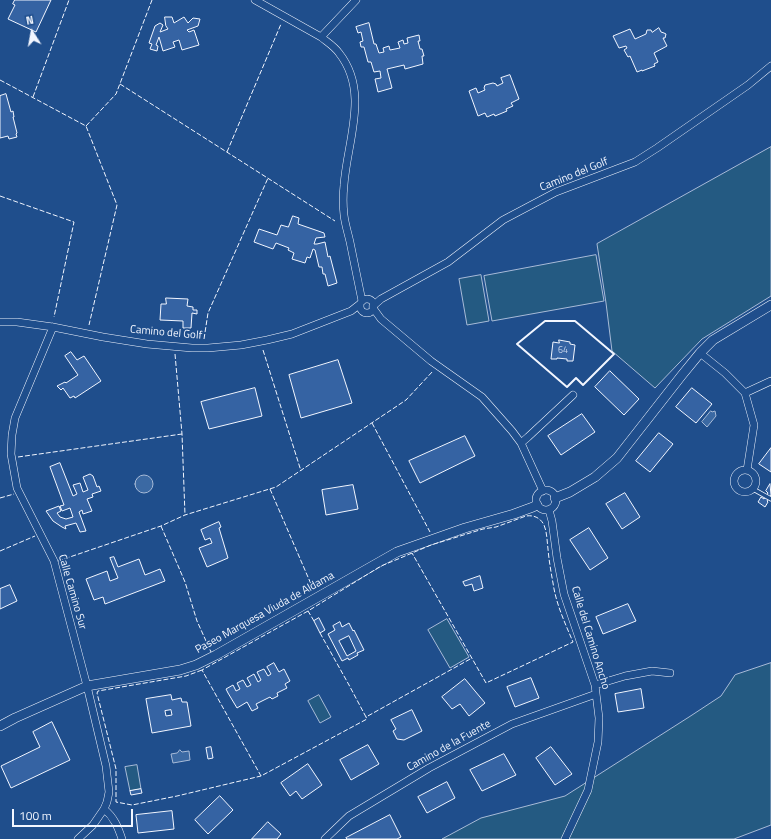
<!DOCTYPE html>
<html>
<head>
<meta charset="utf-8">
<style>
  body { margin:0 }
  #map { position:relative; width:771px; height:839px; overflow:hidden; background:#1f4e8c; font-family:"Titillium Web",sans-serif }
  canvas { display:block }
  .north { position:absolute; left:12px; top:12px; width:40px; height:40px; -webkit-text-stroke:3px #1f4e8c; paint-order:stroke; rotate:349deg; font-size:11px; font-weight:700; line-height:16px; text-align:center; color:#f2f6ff }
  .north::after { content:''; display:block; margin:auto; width:14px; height:18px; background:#f2f6ff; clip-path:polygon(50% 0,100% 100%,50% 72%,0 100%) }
  .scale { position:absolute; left:12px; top:809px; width:121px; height:18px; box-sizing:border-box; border:2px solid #f2f6ff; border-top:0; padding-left:5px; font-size:12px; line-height:14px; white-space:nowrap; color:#f2f6ff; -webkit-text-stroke:3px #1f4e8c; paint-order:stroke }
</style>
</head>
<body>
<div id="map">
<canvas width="771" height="839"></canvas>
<div class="north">N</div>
<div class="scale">100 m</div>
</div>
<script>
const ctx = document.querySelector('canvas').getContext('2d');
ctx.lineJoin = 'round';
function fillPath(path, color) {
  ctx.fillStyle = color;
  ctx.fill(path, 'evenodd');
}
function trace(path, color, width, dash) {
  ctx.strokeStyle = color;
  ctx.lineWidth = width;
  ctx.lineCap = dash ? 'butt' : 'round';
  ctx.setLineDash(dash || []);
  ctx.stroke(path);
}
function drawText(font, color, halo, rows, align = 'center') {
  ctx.font = font + ' "Titillium Web",sans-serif';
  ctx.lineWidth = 3;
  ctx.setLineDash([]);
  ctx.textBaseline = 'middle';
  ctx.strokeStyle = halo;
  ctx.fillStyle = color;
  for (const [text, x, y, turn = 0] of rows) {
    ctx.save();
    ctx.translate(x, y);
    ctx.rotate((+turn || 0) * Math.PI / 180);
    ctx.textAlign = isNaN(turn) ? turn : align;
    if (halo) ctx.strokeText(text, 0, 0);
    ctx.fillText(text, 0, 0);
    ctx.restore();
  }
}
const green = new Path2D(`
  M771 147V296L702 339 655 388 612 351 606 303 597 244Z
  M596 255 604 301 492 321 484 276Z
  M481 275 489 321 467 325 459 279Z
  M447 619 469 657 450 668 428 630Z
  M771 663V825L734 839H442L481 818 565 796 689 717 721 696 735 675Z
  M319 695 331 717 320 723 308 701Z
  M137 765 141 789 130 791 125 767Z`);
const water = new Path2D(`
  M711 411 712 412 715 411 716 416 707 427 702 422Z
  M135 484a9 9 0 1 1 18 0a9 9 0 1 1-18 0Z
  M180 750 182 752 189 751 190 760 173 763 171 754 177 753Z`);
const building = new Path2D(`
  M15 0H51L36 32 8 19 15 5 13 4Z
  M165 17H172L174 23 184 17 188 23 193 18 200 19 198 26 187 30 189 32 194 30 199 45 182 50 179 40 173 42 175 47 163 51 159 37 156 45 158 46 157 51 150 49 152 44 149 43 155 26 160 23 163 25 160 32 168 29 166 26Z
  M369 23 374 44H376L379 53 384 52 383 48 389 46 390 50 400 48 398 42 403 40 404 44 408 43 407 38 419 35 420 41H418L420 49H422L424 56H422L423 64 405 69 404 65 387 69 392 88 378 92 375 79 381 78 380 71 374 72 371 62H368L364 47H361L360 42 363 41 361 32 358 33 356 27Z
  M659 28 661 32 664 33 666 34 665 38H663L667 46 654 53 658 62 654 64 655 66 642 71V70L637 72 630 56 628 57 624 50 627 48 626 46 619 48 613 36 630 29 635 39 646 34 647 30H651L652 32Z
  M510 75 519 99 511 103 513 106 506 109 507 111 495 116 494 114 487 117 485 113 478 116 469 91 476 88 478 93 485 90 484 88 485 85 493 83 496 84 497 86 503 83 501 78Z
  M6 94 11 112 13 111 14 117H13L17 133 16 134 17 137 9 139 8 136 0 138V96Z
  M293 216 299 218 298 224 324 233 325 237 316 238 314 244H317L325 242 328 257 330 256 337 283 328 286 325 274H323L322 267H319L315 250 313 249 310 258 307 257 305 263 292 259 294 253 288 250 289 248 276 243 273 249 254 242 259 229 277 235 281 225 288 227Z
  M166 298 188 299 187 306 193 307V310H197V314L192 313 191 328H183V321L160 320 161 304H166Z
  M559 340 570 342V344L575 345 573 361H567V359L557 358V359H551L553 342 559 343Z
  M71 352 77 360 84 356 101 381 75 398 74 396 70 398 63 388 61 390 57 386 65 382 66 383 78 375 65 356Z
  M338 360 352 403 301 418 289 375Z
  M610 371 639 399 624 415 595 387Z
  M255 388 262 416 209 429 201 402Z
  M692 388 712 404 696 423 676 407Z
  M582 414 595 432 561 455 548 436Z
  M659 433 673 444 650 472 636 461Z
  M465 436 475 456 420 483 409 461Z
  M771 448V472L759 464Z
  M60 463 73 496 77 494 73 485 80 483 83 492 88 490 83 477 90 474 93 476 97 487 99 486 101 491 92 494 93 497 87 499 92 511 83 514 82 510 79 512 86 531 80 532 76 523 65 526 66 529 62 527 53 521 46 511 59 506 61 511 57 513 60 517 66 519 73 517 70 508 62 511 60 506 64 505 50 467Z
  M770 484 771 495 767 501 768 502 765 507 758 502 761 497 764 499 768 493 766 491Z
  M353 485 358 509 326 515 322 490Z
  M625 493 640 517 622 529 606 504Z
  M219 522 221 527 219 528 228 558 207 567 199 548 212 543 210 538 205 540 201 530Z
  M589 528 608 558 590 570 570 540Z
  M114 557 118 567 139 559 145 575 160 569 165 581 105 604 103 597 94 600 86 579 107 571 110 581 118 578 110 558Z
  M480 576 483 588 474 591 472 584 465 586 463 582Z
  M10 585 17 601 0 609V589Z
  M628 604 636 621 603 634 596 617Z
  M319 618 325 630 320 633 314 621Z
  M340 622 342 627 349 623 353 631 354 630 364 650 357 653 358 655 349 660 348 658 342 661 328 634 335 630 333 626ZM349 636 356 651 347 656 339 641Z
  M274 663 279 672 284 669 290 681 285 684 287 688 277 693 278 696 272 699 270 697 256 704 258 708 252 711 247 702 237 708 228 693 226 689 233 685 236 691 240 689 237 683 243 680 247 687 251 685 247 678 254 674 258 682 261 680 257 672 264 669 268 676 271 674 267 667Z
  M531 678 539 698 515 707 507 687Z
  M465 679 485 703 469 716 460 704 452 709 442 697Z
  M641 689 644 708 618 712 615 694Z
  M171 695 172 700 181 698 182 702H187L191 726 152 733 146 699ZM171 710 172 715 166 716 165 711Z
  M412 710 422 731 404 740 397 739 393 731 396 729 391 720Z
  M52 722 70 760 11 788 1 766 40 747 33 732Z
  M368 745 379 764 351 780 340 760Z
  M211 747 213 758 208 759 206 748Z
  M551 747 572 774 555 785 536 758Z
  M504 754 516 775 482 791 470 770Z
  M308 764 322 785 302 799 296 791 290 796 281 783Z
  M447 782 455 798 427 813 418 797Z
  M141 789 142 793 131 795 130 791Z
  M220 796 233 810 208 834 195 820Z
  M172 811 174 829 138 833 136 815Z
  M390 815 401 837 397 839H347L346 838Z
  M268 822 281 834 277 839H252Z`);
const service = new Path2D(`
  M753 489 771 499`);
const minor = new Path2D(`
  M255 0 321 37C327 42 334 46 339 53 370 92 347 141 344 185 343 194 343 206 344 215 345 224 348 233 350 242 354 262 358 281 362 301
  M321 37 356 0
  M360 306a7 7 0 1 1 14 0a7 7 0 1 1-14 0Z
  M373 306 381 299 448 262 503 220 556 192 635 162 657 148 748 85 771 66
  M373 308 381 319 431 361 482 397 512 431 521 443 543 491
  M0 322H17L53 327 103 337 147 344 192 348H208L241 345 267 340 292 334 351 311 360 304
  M53 327 15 418 12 435 11 454 17 488 54 561 87 686 106 766 109 792 107 802 104 809 93 825 78 839
  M700 353 725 373 745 393 754 425 747 470
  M745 393 771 381
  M521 443 528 437 573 395
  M734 481a11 11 0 1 1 22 0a11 11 0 1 1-22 0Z
  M536 500a10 10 0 1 1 20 0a10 10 0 1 1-20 0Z
  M549 510 552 521 557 558 564 594 595 685 599 718 598 742 588 790 565 839
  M595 685 625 676 652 671 670 673
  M104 809C114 817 118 827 122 839
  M325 839 349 816 429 768 512 724 596 694`);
const tertiary = new Path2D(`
  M555 498 570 492 595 477 617 458 682 375 700 353 713 340 771 305
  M0 726 15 718 87 686 180 670 196 665 216 655 397 552 465 528 514 514 533 507 537 505`);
const fence = new Path2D(`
  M0 80 86 126 117 205 89 325
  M120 84 335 221
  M33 97 69 0
  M86 126 116 94 152 0
  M227 152 281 24
  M0 196 74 222 54 317
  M204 339 208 313 268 178
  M263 350 301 471
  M175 354 182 434 185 515
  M372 423 430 532
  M18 457 182 434
  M270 489 314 591
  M0 498 14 494
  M161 526 185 582 197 621 211 652
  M0 551 35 536
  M58 561 161 526 185 515 276 487 406 400 433 371
  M308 611 202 670 261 776 367 719 366 717
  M314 621 308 611 381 566 398 559 431 545 483 529 496 527 526 516C533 515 540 517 544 525 547 532 547 541 548 549 549 561 551 572 553 583 556 604 565 623 573 642L486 683 412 553
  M320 633 349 685 366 717 472 658
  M202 670 186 676 98 691 97 693 116 769V802L132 805 177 796 261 776`);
const wall = new Path2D(`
  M545 321H575L614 354 583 385 576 378 567 387 517 344Z`);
const numberNames = [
  ["64",563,351]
];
const streetNames = [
  ["Camino del Golf",574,175,-22],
  ["Camino del Golf",166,333,5],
  ["Calle Camino Sur",72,592,74],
  ["Paseo Marquesa Viuda de Aldama",265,613,-29],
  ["Calle del Camino Ancho",590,638,73],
  ["Camino de la Fuente",449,746,-29]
];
fillPath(green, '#245a82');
trace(green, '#a8bbd7', 1);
fillPath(water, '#3b69a3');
trace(water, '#a8bbd7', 1);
fillPath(building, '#3563a3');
trace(building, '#f2f6ff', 1);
trace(service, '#f2f6ff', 5);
trace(minor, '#f2f6ff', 8);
trace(tertiary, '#f2f6ff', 10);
trace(service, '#1f4e8c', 3.5);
trace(minor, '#1f4e8c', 7);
trace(tertiary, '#1f4e8c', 9);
trace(fence, '#f2f6ff', 1, [5, 2]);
trace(wall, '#f2f6ff', 2);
drawText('9px', '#c3d1e8', null, numberNames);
drawText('11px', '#f2f6ff', '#1f4e8c', streetNames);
</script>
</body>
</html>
